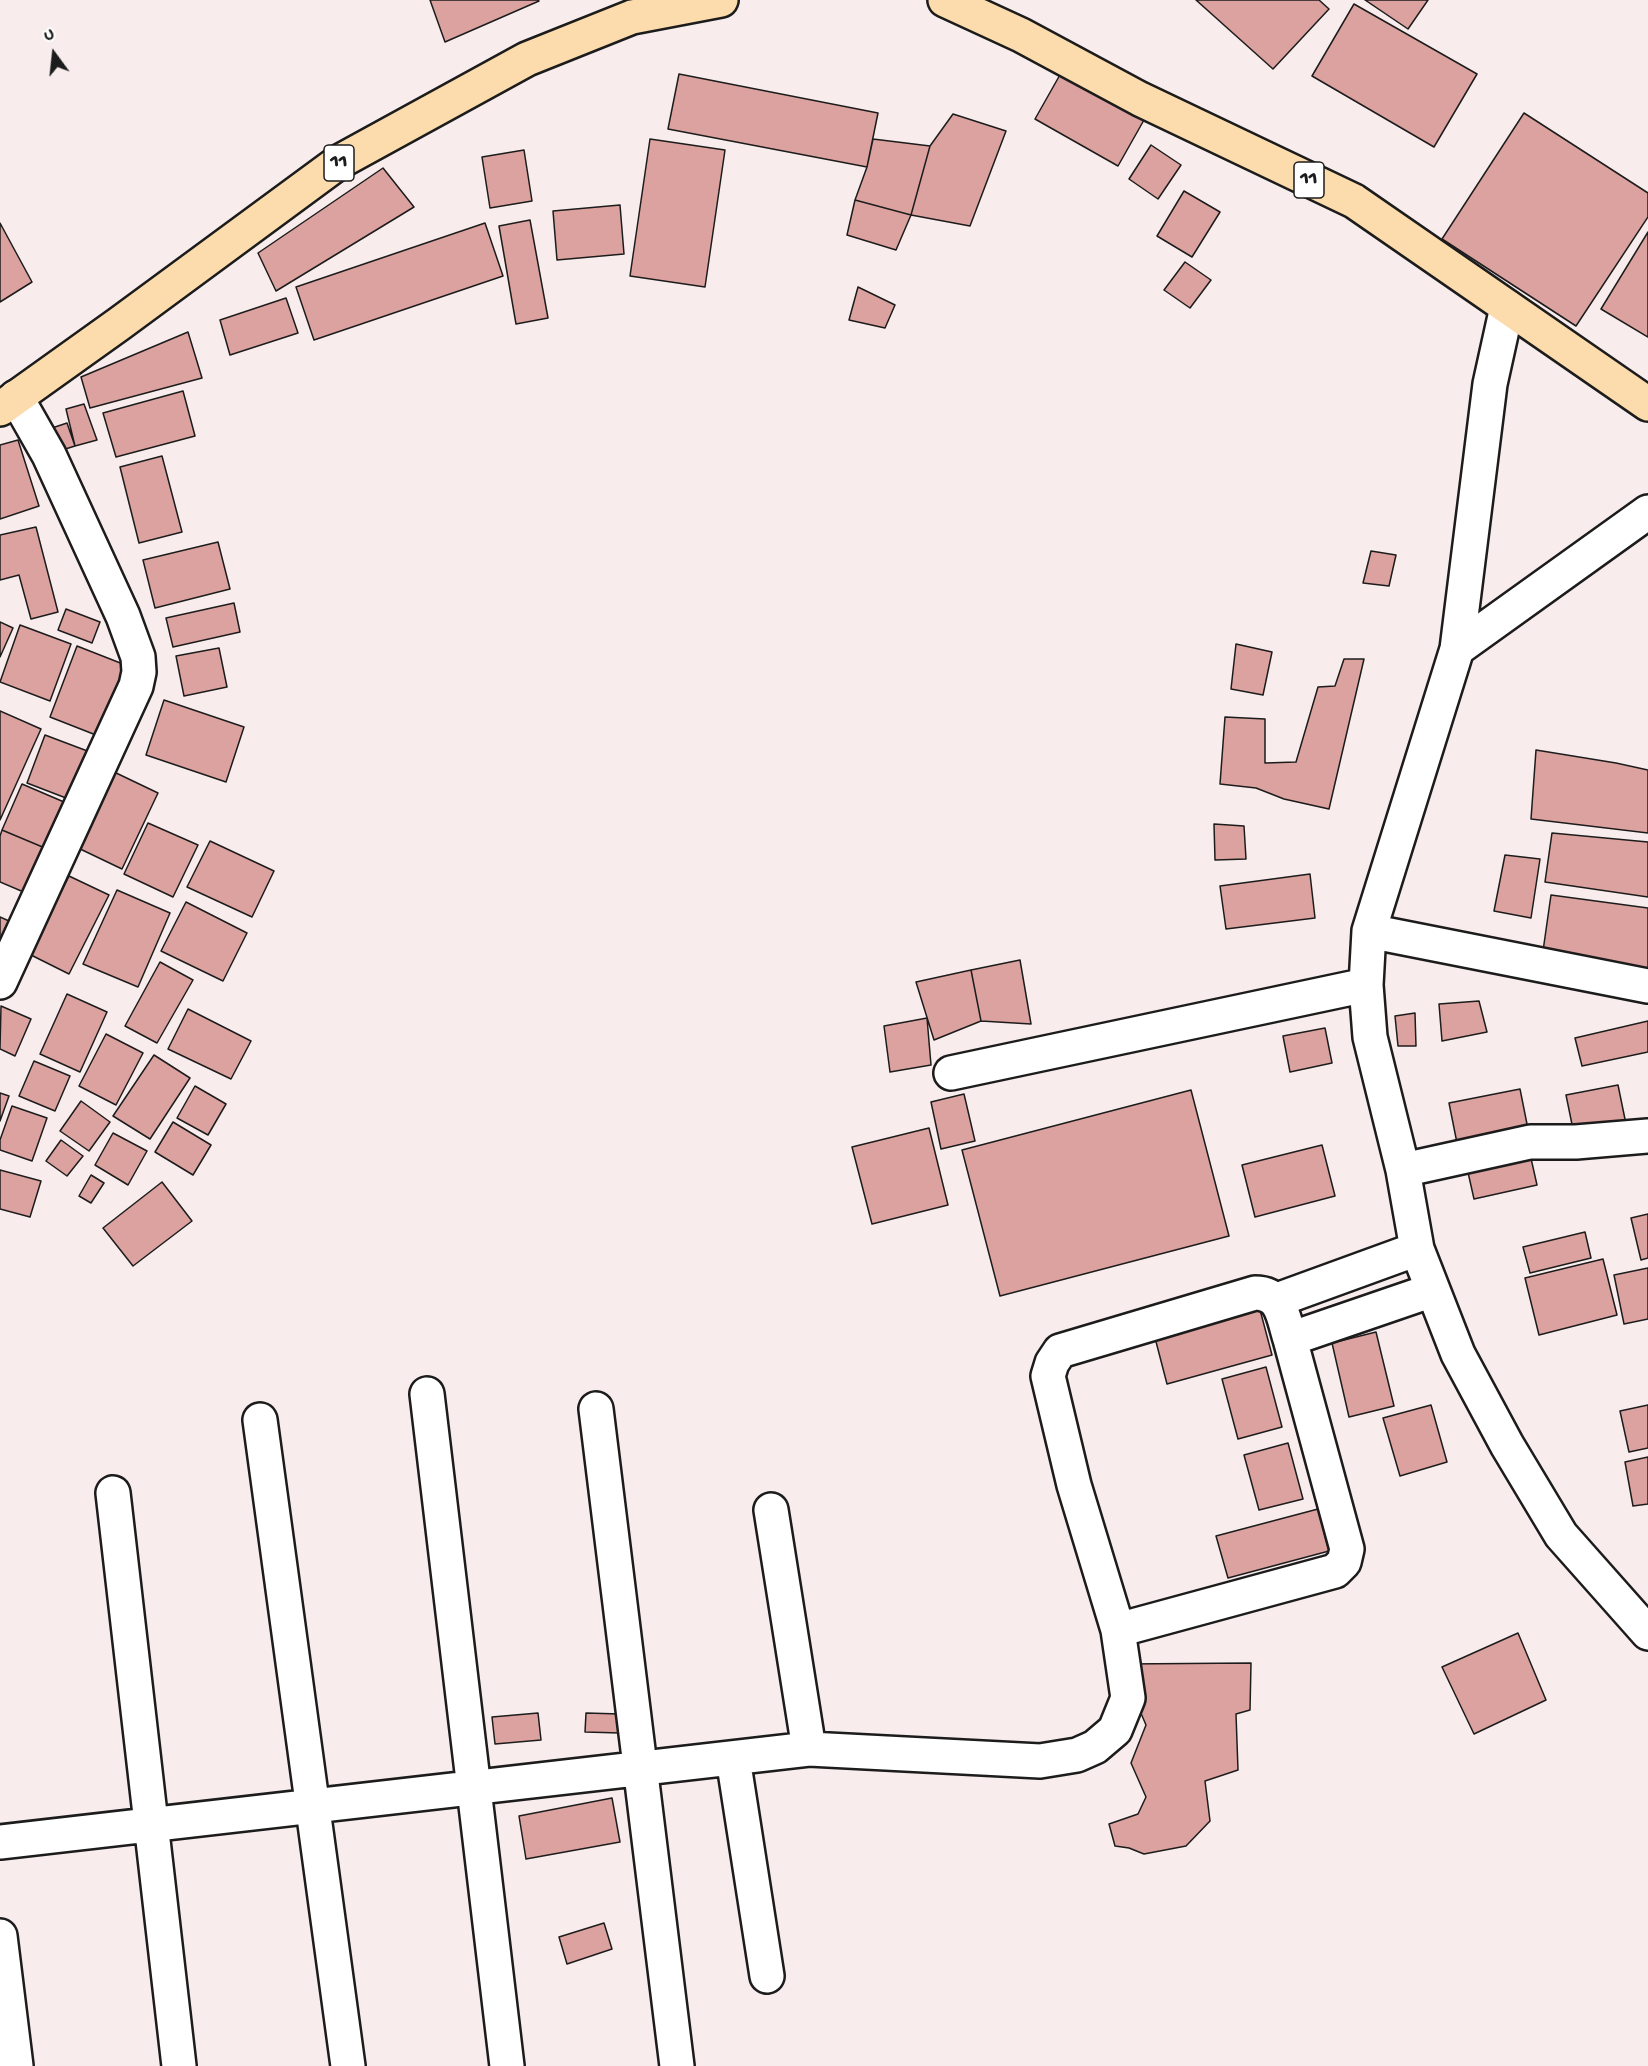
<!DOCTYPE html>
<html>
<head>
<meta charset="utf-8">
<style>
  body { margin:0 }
  #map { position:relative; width:1648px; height:2066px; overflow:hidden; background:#f8ecec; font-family:"Gochi Hand",sans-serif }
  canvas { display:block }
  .north { position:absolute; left:24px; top:24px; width:60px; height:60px; -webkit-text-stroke:4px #fff; paint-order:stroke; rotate:345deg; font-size:16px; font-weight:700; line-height:24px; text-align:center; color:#1c1c1c }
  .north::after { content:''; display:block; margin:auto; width:21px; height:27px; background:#1c1c1c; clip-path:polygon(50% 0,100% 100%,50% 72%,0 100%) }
</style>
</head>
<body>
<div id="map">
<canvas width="1648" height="2066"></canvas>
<div class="north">U</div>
</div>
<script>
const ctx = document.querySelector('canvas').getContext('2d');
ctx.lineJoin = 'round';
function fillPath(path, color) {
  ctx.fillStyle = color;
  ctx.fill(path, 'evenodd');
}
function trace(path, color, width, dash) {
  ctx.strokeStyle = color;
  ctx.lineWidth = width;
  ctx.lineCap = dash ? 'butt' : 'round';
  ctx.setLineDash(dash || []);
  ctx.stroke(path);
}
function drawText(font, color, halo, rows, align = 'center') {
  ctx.font = font + ' "Gochi Hand",sans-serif';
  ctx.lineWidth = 4.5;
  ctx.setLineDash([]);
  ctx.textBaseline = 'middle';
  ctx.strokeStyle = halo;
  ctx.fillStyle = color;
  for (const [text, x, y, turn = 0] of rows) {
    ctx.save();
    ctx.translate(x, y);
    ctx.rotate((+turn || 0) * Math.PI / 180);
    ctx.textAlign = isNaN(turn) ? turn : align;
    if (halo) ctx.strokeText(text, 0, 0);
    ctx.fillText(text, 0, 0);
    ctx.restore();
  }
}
const building = new Path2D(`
  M430 0H538L539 1 445 42Z
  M1196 0H1319L1329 9 1273 69Z
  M1365 0H1428L1408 29Z
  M1354 4 1477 74 1434 147 1312 76Z
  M1061 73 1144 120 1118 166 1035 119Z
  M679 74 878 113 867 167 668 129Z
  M1524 113 1648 193V217L1576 326 1442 239Z
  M953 114 1006 131 970 226 911 215 930 146Z
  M650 139 725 150 705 287 630 276Z
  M873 139 930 146 911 215 855 200 867 167Z
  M1151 145 1181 165 1158 199 1129 179Z
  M524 150 532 201 490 208 482 157Z
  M383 168 414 207 276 291 258 253Z
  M1184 191 1220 212 1192 257 1157 236Z
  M855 200 911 215 896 250 847 235Z
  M620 205 624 254 557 260 553 211Z
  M530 220 548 318 516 324 499 226Z
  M0 223 32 282 0 302Z
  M485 223 503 276 314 340 296 287Z
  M1648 232V337L1601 309Z
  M1185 262 1211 280 1190 308 1164 290Z
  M858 287 895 305 885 328 849 320Z
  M286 298 298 333 230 355 220 320Z
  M188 332 202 378 90 408 81 377Z
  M183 391 195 436 116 457 103 413Z
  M84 404 97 440 75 446 66 409Z
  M67 423 75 446 59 451 52 428Z
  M18 440 39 506 0 519V445Z
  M162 456 182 532 139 543 120 467Z
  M36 527 58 612 31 619 19 575 0 580V535Z
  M218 542 230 589 155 608 143 560Z
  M1371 551 1396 555 1389 586 1363 583Z
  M234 603 240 632 173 647 166 618Z
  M66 609 100 622 92 643 58 630Z
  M0 622 13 628 0 657Z
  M20 625 71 644 50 701 0 682Z
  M1236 644 1272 652 1263 695 1231 689Z
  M77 646 128 666 101 737 50 717Z
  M219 648 227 687 184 696 176 656Z
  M1344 659H1364L1329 809 1284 799 1256 788 1220 784 1225 717 1265 719V763L1296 762 1318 687 1335 686Z
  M164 700 244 727 226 782 146 755Z
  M0 711 41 729 0 820Z
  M45 735 98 755 79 803 27 783Z
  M1536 750 1616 763 1648 770V833L1531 819Z
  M112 771 158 793 122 869 76 847Z
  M22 784 71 805 52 851 2 830Z
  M148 823 198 845 173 897 124 874Z
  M1214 824 1244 826 1246 859 1215 860Z
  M2 830 52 851 33 896 0 882V836Z
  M1552 833 1648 842V897L1545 882Z
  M210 841 274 871 252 917 187 887Z
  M1505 855 1540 859 1531 918 1494 911Z
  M1310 874 1315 918 1226 929 1220 886Z
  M69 876 109 895 69 974 29 954Z
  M117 890 170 913 138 987 83 964Z
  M1551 895 1648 908V979L1541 965Z
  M186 902 247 933 223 981 161 951Z
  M0 917 9 921 0 941Z
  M1020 960 1031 1024 981 1021 971 970Z
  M160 962 193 980 157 1043 125 1026Z
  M971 970 981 1021 934 1040 916 982Z
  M67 994 107 1012 80 1072 40 1054Z
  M1479 1001 1487 1032 1442 1041 1439 1004Z
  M1 1006 31 1019 15 1056 0 1049Z
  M188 1009 251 1041 231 1079 168 1049Z
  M1415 1013 1416 1046H1398L1395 1016Z
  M927 1018 931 1065 890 1072 884 1026Z
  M1648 1021V1052L1582 1066 1575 1038Z
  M1325 1028 1332 1063 1290 1072 1283 1036Z
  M106 1034 143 1053 116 1105 79 1086Z
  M154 1055 190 1078 150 1139 113 1116Z
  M34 1061 70 1076 55 1111 19 1096Z
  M1618 1085 1627 1129 1575 1139 1566 1095Z
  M195 1086 226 1104 208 1135 177 1118Z
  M1520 1089 1529 1134 1458 1148 1449 1103Z
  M1191 1090 1229 1236 1000 1296 962 1150Z
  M0 1093 9 1096 0 1121Z
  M964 1094 975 1141 941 1149 931 1102Z
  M81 1101 110 1122 89 1151 60 1131Z
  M12 1106 47 1118 32 1161 0 1150V1140Z
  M173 1122 211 1145 193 1175 155 1152Z
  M929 1128 948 1205 872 1224 852 1147Z
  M113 1133 147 1151 128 1185 95 1165Z
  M61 1140 83 1156 67 1176 46 1161Z
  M1322 1145 1335 1196 1255 1217 1242 1165Z
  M1528 1145 1537 1185 1474 1199 1465 1159Z
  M0 1170 41 1181 30 1217 0 1209Z
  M91 1175 104 1183 91 1203 79 1196Z
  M162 1182 192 1221 133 1266 103 1228Z
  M1648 1214V1258L1641 1260 1631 1218Z
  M1585 1232 1591 1258 1530 1273 1523 1247Z
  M1603 1259 1617 1315 1539 1335 1525 1278Z
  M1648 1268V1319L1624 1324 1614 1275Z
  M1259 1306 1272 1355 1167 1384 1154 1334Z
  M1376 1332 1394 1406 1349 1417 1332 1343Z
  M1266 1367 1282 1427 1238 1439 1222 1379Z
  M1431 1405 1447 1462 1400 1476 1383 1418Z
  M1648 1405V1448L1629 1452 1620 1411Z
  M1288 1443 1303 1499 1259 1510 1244 1455Z
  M1648 1457V1504L1633 1506 1625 1462Z
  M1318 1509 1329 1551 1228 1578 1216 1536Z
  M1518 1633 1546 1700 1474 1734 1442 1667Z
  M1251 1663 1250 1710 1236 1714 1238 1770 1205 1781 1210 1821 1186 1846 1144 1854 1129 1848 1115 1846 1109 1824 1138 1814 1146 1797 1131 1763 1146 1725 1131 1690 1124 1664Z
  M538 1713 541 1740 495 1744 492 1717Z
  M586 1713 620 1714V1733L585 1732Z
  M612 1798 620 1842 526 1859 519 1816Z
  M604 1923 612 1949 567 1964 559 1937Z`);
const minor = new Path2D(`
  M1507 307 1490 384 1457 649 1369 931 1366 985 1370 1037 1403 1170 1417 1249 1458 1354 1507 1445 1561 1535 1648 1633
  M1457 649 1648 512
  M1369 931 1648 986
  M0 982 136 686 139 672 138 657 123 616 49 455 16 397
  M951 1073 1366 985
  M1403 1170 1530 1142H1576L1648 1136
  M1277 1300 1417 1249
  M427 1394 507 2066
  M596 1409 677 2066
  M260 1420 348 2066
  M113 1493 179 2066
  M771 1510 809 1749
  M1118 1630 1335 1571 1344 1562 1347 1549 1290 1339
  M733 1758 767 1976
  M0 1842 809 1749 1040 1761 1077 1755 1095 1747 1115 1730 1128 1698 1118 1630 1074 1485 1048 1376 1052 1363 1060 1351 1255 1293C1282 1293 1283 1317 1290 1339L1433 1290
  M0 1936 16 2066`);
const highway = new Path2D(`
  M945 0 1021 35 1140 99 1354 201 1648 404
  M0 409 119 324 339 162 527 59 632 17 721 0`);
const shields = [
  [339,163,30],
  [1309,180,30]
];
const shieldNames = [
  ["11",339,163],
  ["11",1309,180]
];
fillPath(building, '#dca29f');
trace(building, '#1c1c1c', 1.5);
trace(minor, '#1c1c1c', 38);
trace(highway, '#1c1c1c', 38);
trace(minor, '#fff', 33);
trace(highway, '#fcdcac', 33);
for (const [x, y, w] of shields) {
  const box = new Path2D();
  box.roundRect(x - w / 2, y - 18, w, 36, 4.5);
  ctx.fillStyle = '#fff';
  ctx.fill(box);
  trace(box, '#1c1c1c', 1.5);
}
drawText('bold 21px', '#1c1c1c', null, shieldNames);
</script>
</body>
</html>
